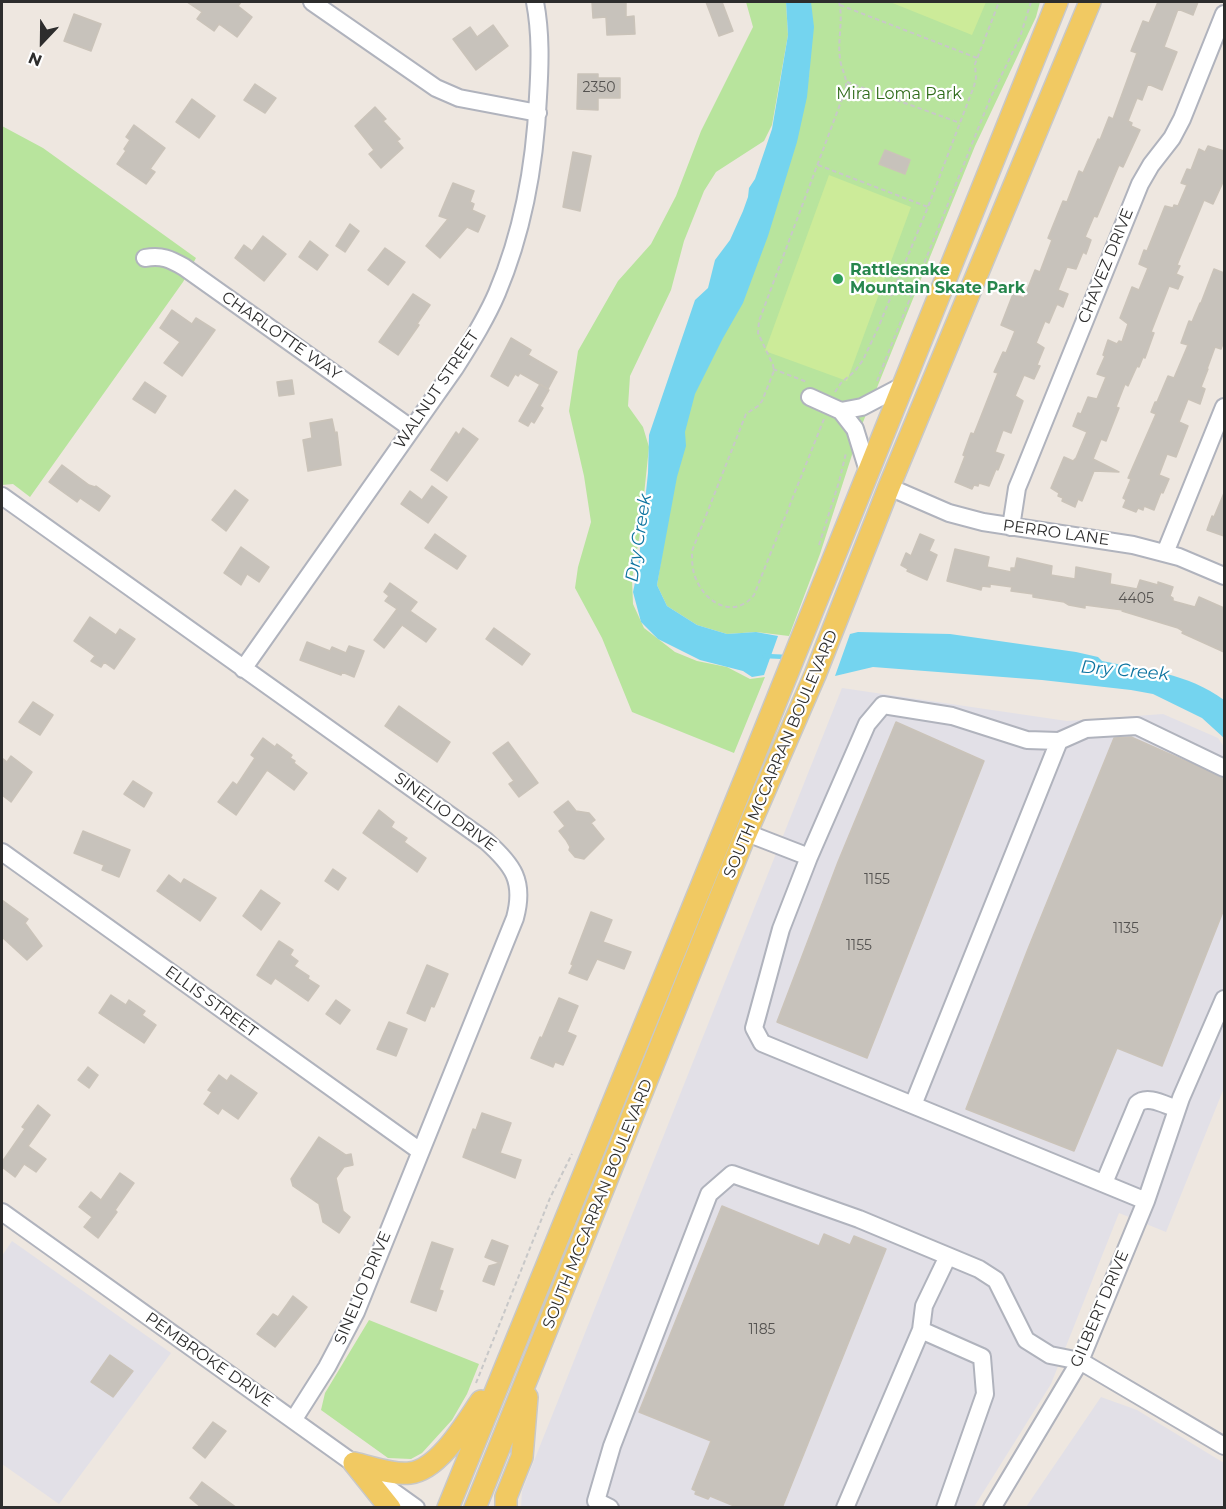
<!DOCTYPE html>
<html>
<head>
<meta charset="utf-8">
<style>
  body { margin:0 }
  #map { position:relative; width:1226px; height:1509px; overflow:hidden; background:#eee7e0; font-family:Montserrat,sans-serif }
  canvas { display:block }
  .frame { position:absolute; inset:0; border:3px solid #2d2d2d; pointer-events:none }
  .north { position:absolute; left:12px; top:12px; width:60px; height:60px; -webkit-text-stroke:4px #fff; paint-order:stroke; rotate:202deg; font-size:16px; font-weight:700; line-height:24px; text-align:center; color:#2d2d2d }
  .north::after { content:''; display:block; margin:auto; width:21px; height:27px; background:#2d2d2d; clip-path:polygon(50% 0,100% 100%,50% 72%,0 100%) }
</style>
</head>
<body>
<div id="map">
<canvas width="1226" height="1509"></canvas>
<div class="frame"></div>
<div class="north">N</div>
</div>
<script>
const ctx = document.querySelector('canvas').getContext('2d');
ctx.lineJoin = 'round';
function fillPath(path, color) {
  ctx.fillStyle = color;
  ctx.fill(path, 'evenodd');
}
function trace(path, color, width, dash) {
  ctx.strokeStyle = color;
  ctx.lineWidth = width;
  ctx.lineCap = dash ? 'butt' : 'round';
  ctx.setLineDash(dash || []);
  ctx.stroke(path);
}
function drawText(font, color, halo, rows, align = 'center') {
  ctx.font = font + ' Montserrat,sans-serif';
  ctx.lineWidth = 4.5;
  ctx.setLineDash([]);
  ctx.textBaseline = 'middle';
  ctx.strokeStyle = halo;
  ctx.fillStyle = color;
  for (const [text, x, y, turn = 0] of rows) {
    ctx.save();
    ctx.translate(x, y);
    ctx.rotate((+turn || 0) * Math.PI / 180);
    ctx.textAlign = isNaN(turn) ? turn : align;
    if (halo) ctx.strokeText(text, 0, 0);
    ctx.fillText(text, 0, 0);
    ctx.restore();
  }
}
const industrial = new Path2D(`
  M842 688 1067 721 1163 714 1218 738 1224 747V1088L1166 1232 1119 1213 1051 1384 974 1507 521 1508 522 1491Z
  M12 1241 171 1353 59 1504 2 1464V1256Z
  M1101 1397 1137 1410 1224 1463V1507H1026Z`);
const green = new Path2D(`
  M746 2H786L788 35 772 125 764 141 716 172 704 191 684 241 671 290 630 376 628 406 643 427 649 447 640 533 632 579 633 604 644 628 675 652 697 661 727 667 750 679 765 677 734 753 632 712 602 638 575 588 578 567 591 522 584 476 569 411 578 351 618 281 651 244 676 196 701 131 753 27Z
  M809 2H1040L1036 17 975 146 861 427 820 554 789 636 756 632 727 634 697 625 667 606 657 585 687 403 795 135 809 76 811 32Z
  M2 126 43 148 196 258 183 282 30 497 13 484 2 485Z
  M369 1320 479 1364 467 1394 452 1420 422 1453 411 1459 388 1458 321 1410 325 1393Z`);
const pitch = new Path2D(`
  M890 2H986L972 35Z
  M829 175 911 207 847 381 765 351Z`);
const water = new Path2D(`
  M786 2H811L814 27 807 97 797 142 768 236 743 303 723 338 695 394 685 432 686 446 677 477 657 585 667 606 697 625 727 634 756 632 778 636 764 675 752 677 743 671 700 660 658 639 641 622 633 592 638 568 648 473 649 435 695 300 708 288 715 260 730 240 743 211 748 197 749 188 755 179 772 129 788 35Z
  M858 632 950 634 1076 652 1098 657 1102 661C1145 670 1188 673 1224 700V738L1202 718 1153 694 1131 690 1042 680 873 667 835 676 850 634Z`);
const stream = new Path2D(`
  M765 656 787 657`);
const building = new Path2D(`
  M187 2H241L238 6 252 17 237 37 219 24 214 31 197 19 202 12Z
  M592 2H626V17L634 16 635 34 607 35 606 17 593 18Z
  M706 2H722L733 31 719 36Z
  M1158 2H1198L1193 15 1178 9 1164 47 1177 52 1162 90 1148 84 1142 100 1137 98 1128 121 1132 123 1131 126 1140 130 1123 167 1119 165 1097 217 1094 216 1085 237 1091 240 1086 254 1083 252 1076 269 1067 267 1058 290 1068 294 1063 307 1057 304 1049 323 1045 321 1036 343 1044 348 1037 365 1040 366 1034 379 1024 375 1015 396 1023 401 1011 433 1003 430 995 452 1004 455 998 470 996 469 989 486 979 483 978 486 974 485 972 489 955 482 965 456 963 455 971 433 974 434 998 373 994 372 1003 352 1006 353 1015 331 1001 325 1013 294 1024 298 1035 270 1040 272 1052 240 1048 238 1063 201 1067 202 1079 171 1083 173 1098 139 1100 140 1109 117 1113 119 1137 53 1131 51 1143 21 1149 23Z
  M74 14 101 24 91 51 64 41Z
  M493 25 508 46 476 70 453 39 470 27 477 37Z
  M578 74H598V78H620V98H598V110L577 109Z
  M255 84 276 98 265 113 244 100Z
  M192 99 215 116 199 138 176 122Z
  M375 107 386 119 383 121 400 139 397 141 403 148 381 168 369 154 374 150 355 126Z
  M134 125 165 148 150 169 155 172 146 184 117 164 126 151 124 149 130 140 126 137Z
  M1208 146 1224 151V180L1213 204 1204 200 1177 265 1180 266 1176 274 1183 277 1178 289 1169 286 1151 332 1154 333 1145 358 1143 357 1139 367 1137 366 1128 386 1125 384 1116 407 1119 408 1106 441 1101 439 1093 459 1119 472 1094 471 1082 501 1078 499 1075 507 1062 501 1063 498 1058 496 1059 493 1051 488 1064 457 1073 461 1076 458 1087 432 1073 426 1078 413 1081 414 1088 397 1097 399 1106 377 1097 374 1105 356 1103 355 1108 340 1117 344 1119 341 1122 342 1128 324 1120 318 1132 287 1139 290 1148 268 1139 264 1144 250 1147 251 1165 206 1173 208 1174 205 1178 206 1187 185 1181 183 1187 169 1191 170 1199 149 1205 152Z
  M885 150 910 160 905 174 879 164Z
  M573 152 591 156 580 211 563 207Z
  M453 183 474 191 470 202 474 204 472 210 485 216 478 232 467 227 440 258 426 246 448 219 439 216Z
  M350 224 359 231 345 252 336 246Z
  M263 236 286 254 264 281 235 258 244 245 252 251Z
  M310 241 328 255 317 270 299 257Z
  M385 248 405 262 388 285 368 270Z
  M1214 269 1224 273V341L1221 349 1215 347 1207 369H1208L1201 387 1205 389 1200 404 1188 399 1179 422 1188 426 1176 457 1167 454 1159 475 1169 479 1163 493 1161 492 1154 510 1144 506 1143 510 1138 508 1136 512 1123 507 1126 500 1123 498 1131 479 1128 478 1156 414 1151 412 1155 402H1157L1168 376 1174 378 1188 345 1181 343 1189 321 1192 322 1200 303H1201Z
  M413 294 430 305 417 324 419 325 398 355 379 342Z
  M172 310 192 324 196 318 215 330 182 376 164 363 180 342 160 328Z
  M511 338 531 350 528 355 557 372 548 389 520 373 518 376 515 374 508 386 491 376Z
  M292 380 294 394 279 396 277 382Z
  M145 382 166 396 155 413 133 399Z
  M540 384 549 390 540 406 543 408 534 423 531 421 528 426 519 421Z
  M332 419 335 433 337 432 341 465 308 471 303 440 312 438 310 423Z
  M463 428 478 439 447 481 431 470 456 432 459 435Z
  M62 465 89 485 95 487 96 486 110 496 99 511 80 498 77 502 49 482Z
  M432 486 447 497 428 523 401 504 410 491 422 500Z
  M235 490 248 500 226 531 212 520Z
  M1224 493V536L1207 530 1212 516 1214 517Z
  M435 534 466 556 457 569 425 548Z
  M920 534 934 540 929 551 937 555 927 580 907 571 908 569 901 565 906 553 911 556Z
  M241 547 269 567 259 582 247 574 241 585 224 573Z
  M955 549 989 557 987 567 1011 572V568H1015L1017 558 1052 566 1051 575 1075 579 1076 567 1111 574 1110 584 1137 589 1140 580 1158 585V582L1173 587 1170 596 1173 598V601L1195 607 1199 597 1224 608V652L1182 633 1183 631 1178 628 1122 611 1123 610 1085 605V608L1069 605 1064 602 1033 597V594L1011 591 1012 587 990 584V587L982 586 981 590 947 581Z
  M390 583 417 602 410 611 436 629 426 642 402 625 384 648 374 640 397 609 385 601 389 596 384 592Z
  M90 617 116 635 120 629 135 639 114 669 104 662 101 667 91 661 95 656 74 641Z
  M494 628 530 654 522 665 486 639Z
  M307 642 330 651 332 647 346 653 349 646 364 651 354 677 342 672 341 675 300 660Z
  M33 702 53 715 40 735 19 722Z
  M399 706 450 742 437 762 385 726Z
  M896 722 984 761 867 1058 777 1022 838 862Z
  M1131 737 1224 778V909L1162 1066 1117 1048 1074 1151 966 1109 1028 949 1114 738Z
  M263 738 275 747 277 744 292 755 290 758 295 761 294 763 307 773 294 790 267 770 236 815 218 802 233 782 237 785 255 758 251 755Z
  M508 742 538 783 519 797 509 784 514 781 493 753Z
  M11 756 32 772 11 802 2 795V758L7 762Z
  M133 781 152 793 144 807 124 794Z
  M568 801 576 811 589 813 595 820 591 823 604 839 584 859 575 857 569 850 570 847 566 840 559 831 565 826 554 812Z
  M379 810 394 822 391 827 407 838 404 842 426 858 417 872 363 833Z
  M83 831 130 850 119 877 102 870 104 865 74 853Z
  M333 869 346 878 338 890 325 881Z
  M169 875 181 884 184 879 216 898 200 921 157 891Z
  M261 890 280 903 261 930 243 916Z
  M2 900 28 919 25 923 42 946 27 960 2 937Z
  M591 912 612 920 603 942 631 952 624 969 597 959 587 980 569 973 573 965 571 964Z
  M279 941 293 950 290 955 298 961 294 966 309 976 308 979 319 986 308 1001 275 978 271 984 257 975Z
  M427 965 448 974 434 1007 431 1006 425 1021 407 1013Z
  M111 995 126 1005 129 1000 145 1011 142 1015 156 1025 144 1043 99 1013Z
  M559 998 578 1006 567 1032 576 1036 563 1065 555 1062 553 1067 531 1058 540 1037 542 1038Z
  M336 1000 350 1010 340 1024 326 1014Z
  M389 1022 407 1029 396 1056 377 1049Z
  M88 1067 98 1075 89 1088 78 1080Z
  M219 1075 227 1081 231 1075 257 1093 238 1119 222 1108 218 1114 204 1104 212 1092 208 1090Z
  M38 1105 50 1115 28 1146 46 1159 36 1172 24 1164 15 1177 2 1167V1162L25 1129 22 1127Z
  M482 1113 511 1123 500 1153 521 1160 515 1178 463 1157 473 1129 476 1130Z
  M319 1137 346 1155 351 1154 353 1165 344 1167 336 1178 343 1211 350 1217 339 1233 323 1222 319 1204 293 1186 291 1179Z
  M120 1173 134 1183 115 1210 117 1212 98 1238 84 1227 92 1217 79 1207 91 1192 101 1200Z
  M722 1206 819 1246 824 1234 850 1245 854 1236 886 1249 782 1508H739L710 1496 708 1499 695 1494 696 1491 692 1489 711 1441 639 1412Z
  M492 1240 508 1246 494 1285 483 1281 489 1266 500 1263 485 1257Z
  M432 1242 453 1249 439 1290 443 1291 436 1311 411 1302Z
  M293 1296 307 1307 275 1347 257 1334 273 1314 278 1317Z
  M110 1355 133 1371 113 1397 91 1382Z
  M213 1422 226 1431 205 1458 193 1448Z
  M202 1482 237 1508H202L190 1498Z`);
const path = new Path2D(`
  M840 5 977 58
  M847 82 960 123
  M818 165 928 207
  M773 369 807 382
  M877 381 990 99 1020 37 1031 2
  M835 392 841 383 855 371 863 360 878 328 928 207 974 86 976 78 975 64 999 2
  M824 419 754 595C735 619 706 604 696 579 692 570 692 561 692 551L746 414 758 406 762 401 774 371 773 365 758 333 759 321 845 91C848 80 844 75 841 64 836 43 844 22 839 2
  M819 545 839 482 846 453
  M476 1383 550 1198 572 1154`);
const minor = new Path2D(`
  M312 2 436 88 459 98 538 113
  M145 258C162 255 170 259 184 267L412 429
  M810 397 841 411 855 429 868 471
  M841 411 862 407 902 386
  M889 487 949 513 983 522 1133 545 1179 557 1224 576
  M2 496 486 841C513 865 525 881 515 918L356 1312 327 1367 294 1419
  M1011 527 1017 488 1022 476 1140 184 1151 165 1172 138 1182 119 1224 14
  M1165 553 1224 407
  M243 669 455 368C470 344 486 319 497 293 524 229 535 165 538 97 540 65 541 33 535 2
  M747 833 809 857 781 929 754 1028 762 1043 1146 1201
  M2 852 420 1151
  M809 857 867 724 883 705 952 716 1027 740 1059 741 1086 729 1137 726 1224 768
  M913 1105 1059 741
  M1104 1183 1137 1104C1147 1094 1165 1105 1177 1109
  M2 1212 416 1508
  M610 1508 596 1501 612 1446 709 1194 732 1174 859 1219 979 1269 996 1280 1026 1340 1050 1355 1080 1361 1224 1446
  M845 1508 921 1330
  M945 1508 985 1394 982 1357 921 1330 924 1306 948 1256
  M992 1508 1080 1361 1146 1201 1181 1098 1224 999`);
const major = new Path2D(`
  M354 1463C372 1467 392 1475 410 1473 439 1470 466 1423 481 1401
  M354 1463 390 1508
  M448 1508C653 1007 857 505 1057 2
  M475 1508 742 843 815 675 889 487 1090 2
  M506 1508V1497L522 1457 527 1397`);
const markers = [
  [838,279,6,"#2e9e5b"]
];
const numberNames = [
  ["2350",599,88],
  ["4405",1136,599],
  ["1155",877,880],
  ["1135",1126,929],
  ["1155",859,946],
  ["1185",762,1330]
];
const parkNames = [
  ["Mira Loma Park",899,94]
];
const streetNames = [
  ["CHAVEZ DRIVE",1106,266,-68],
  ["CHARLOTTE WAY",281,336,35],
  ["WALNUT STREET",437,390,-56],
  ["PERRO LANE",1056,533,8],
  ["SOUTH MCCARRAN BOULEVARD",781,754,-67],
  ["SINELIO DRIVE",445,812,36],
  ["ELLIS STREET",211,1002,36],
  ["SOUTH MCCARRAN BOULEVARD",598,1204,-68],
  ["SINELIO DRIVE",363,1288,-67],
  ["GILBERT DRIVE",1100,1309,-67],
  ["PEMBROKE DRIVE",209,1360,35]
];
const leisureNames = [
  ["Rattlesnake",850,270],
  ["Mountain Skate Park",850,288]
];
const waterNames = [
  ["Dry Creek",639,538,-81],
  ["Dry Creek",1125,671,5]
];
fillPath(industrial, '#e2e0e7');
fillPath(green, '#b8e49d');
fillPath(pitch, '#cceb99');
fillPath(water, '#74d4ef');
trace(stream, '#74d4ef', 4.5);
fillPath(building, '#c7c2bb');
trace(building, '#cac3b9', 1.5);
trace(minor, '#b0b3bd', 20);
trace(major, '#c8c8c8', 24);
trace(path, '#c8c8c8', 2, [4.5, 3]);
trace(minor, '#fff', 16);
trace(major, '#f1c962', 21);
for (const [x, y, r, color] of markers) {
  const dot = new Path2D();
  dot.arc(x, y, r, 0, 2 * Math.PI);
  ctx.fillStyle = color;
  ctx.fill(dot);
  trace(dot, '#fff', 2);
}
drawText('14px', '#545250', null, numberNames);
drawText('16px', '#306c1b', '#fff', parkNames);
drawText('16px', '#2d2d2d', '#fff', streetNames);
drawText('bold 16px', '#27864d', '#fff', leisureNames, 'left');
drawText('italic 18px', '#0e74a0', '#fff', waterNames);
</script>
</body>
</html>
